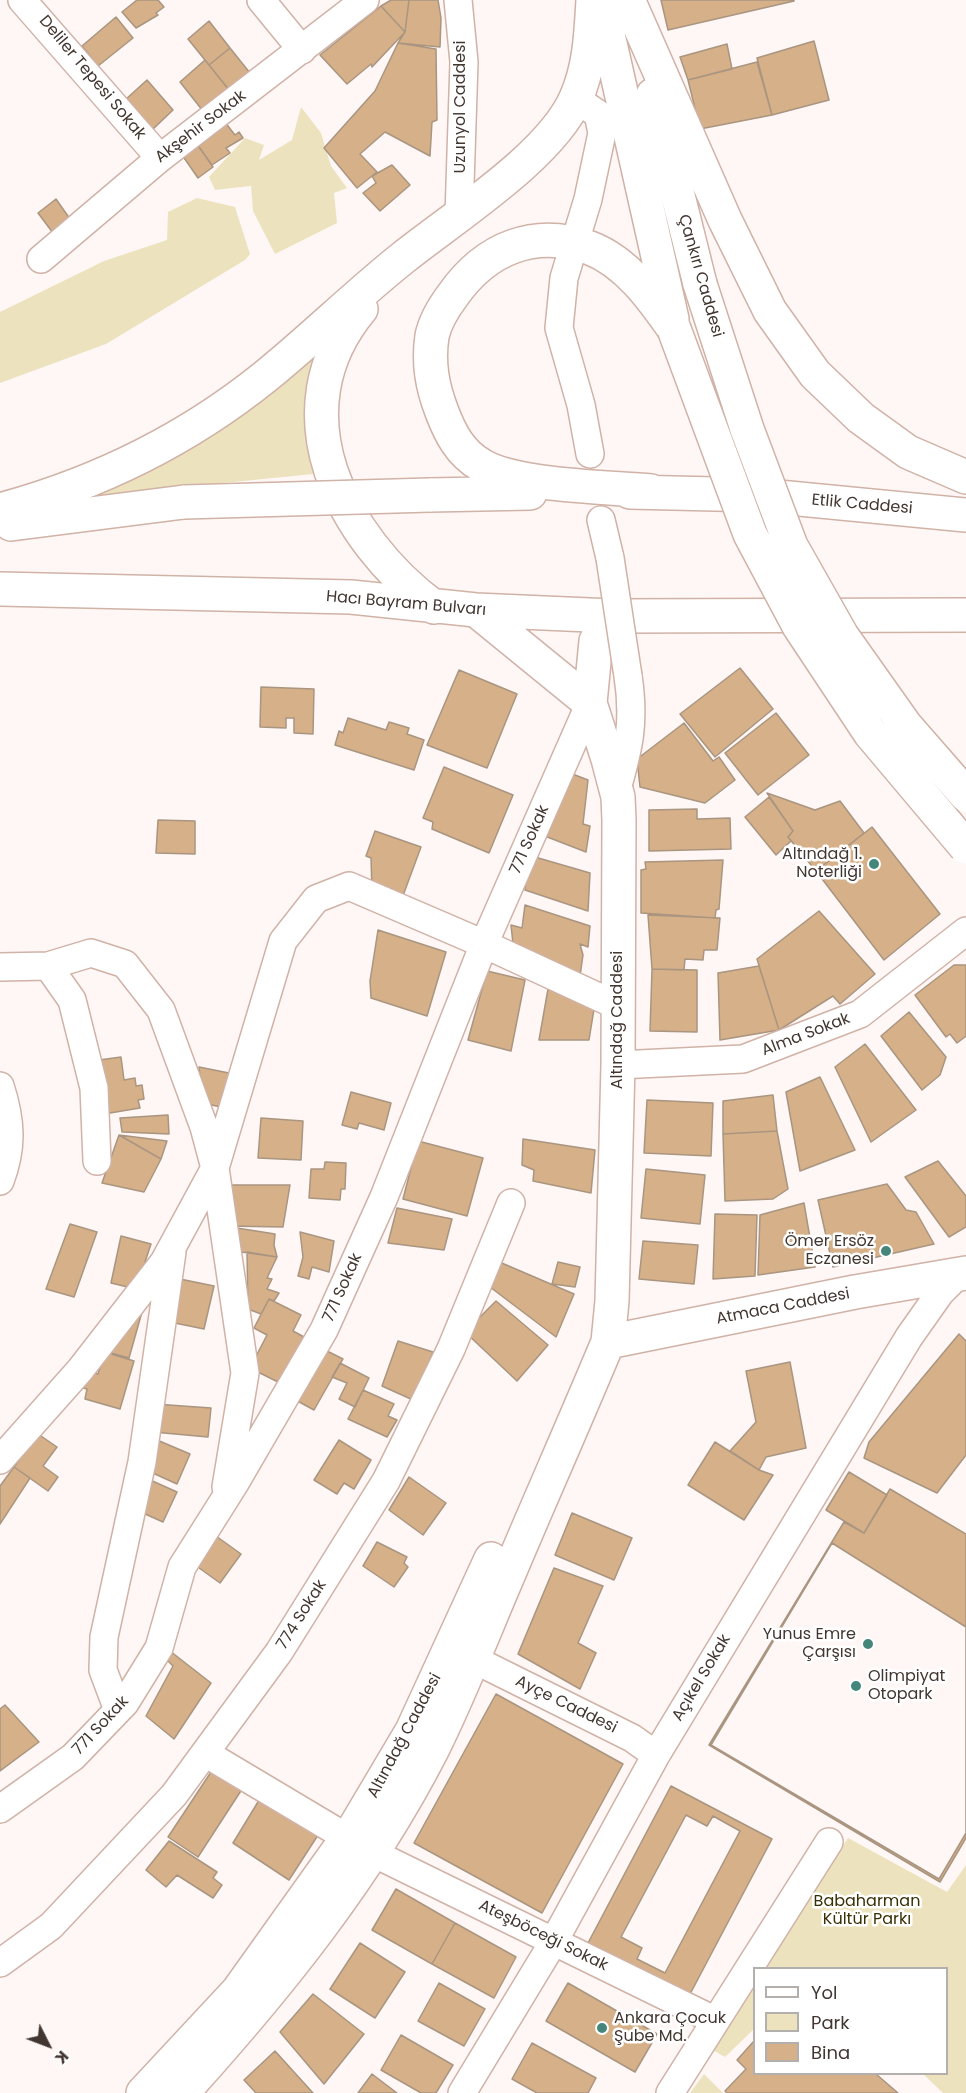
<!DOCTYPE html>
<html>
<head>
<meta charset="utf-8">
<style>
  body { margin:0 }
  #map { position:relative; width:966px; height:2093px; overflow:hidden; background:#fef7f5; font-family:Poppins,sans-serif }
  canvas { display:block }
  .legend { position:absolute; left:753px; top:1967px; width:195px; height:108px; box-sizing:border-box; background:#fff; border:2px solid #b3afad; margin:0; padding:8px 10px; list-style:none; font-size:18px; color:#423631 }
  .legend li { display:flex; align-items:center; gap:12px; height:30px }
  .legend b { width:30px; border:2px solid #b3afad }
  .north { position:absolute; left:18px; top:2015px; width:60px; height:60px; -webkit-text-stroke:4px #fff; paint-order:stroke; rotate:132deg; font-size:16px; font-weight:700; line-height:24px; text-align:center; color:#423631 }
  .north::after { content:''; display:block; margin:auto; width:21px; height:27px; background:#423631; clip-path:polygon(50% 0,100% 100%,50% 72%,0 100%) }
</style>
</head>
<body>
<div id="map">
<canvas width="966" height="2093"></canvas>
<ul class="legend">
<li><b style="height:8px;background:#fff"></b>Yol</li>
<li><b style="height:16px;background:#ece3be"></b>Park</li>
<li><b style="height:16px;background:#d6b088"></b>Bina</li>
</ul>
<div class="north">K</div>
</div>
<script>
const ctx = document.querySelector('canvas').getContext('2d');
ctx.lineJoin = 'round';
function fillPath(path, color) {
  ctx.fillStyle = color;
  ctx.fill(path, 'evenodd');
}
function trace(path, color, width, dash) {
  ctx.strokeStyle = color;
  ctx.lineWidth = width;
  ctx.lineCap = dash ? 'butt' : 'round';
  ctx.setLineDash(dash || []);
  ctx.stroke(path);
}
function drawText(font, color, halo, rows, align = 'center') {
  ctx.font = font + ' Poppins,sans-serif';
  ctx.lineWidth = 5;
  ctx.setLineDash([]);
  ctx.textBaseline = 'middle';
  ctx.strokeStyle = halo;
  ctx.fillStyle = color;
  for (const [text, x, y, turn = 0] of rows) {
    ctx.save();
    ctx.translate(x, y);
    ctx.rotate((+turn || 0) * Math.PI / 180);
    ctx.textAlign = isNaN(turn) ? turn : align;
    if (halo) ctx.strokeText(text, 0, 0);
    ctx.fillText(text, 0, 0);
    ctx.restore();
  }
}
const green = new Path2D(`
  M301 107 321 133 331 166 347 188 334 193 337 223 275 254 253 211 251 186 215 190 209 177 245 138 264 145 259 160 292 140Z
  M197 198 235 207 250 254 245 260 106 344 0 383V312L104 261 167 240 168 212Z
  M313 353 308 416 313 474 74 498Z
  M848 1838 947 1892 966 1865V2093H943L923 2074H946V1968H763Z
  M754 1982V2029L725 2057 711 2049Z
  M704 2074 723 2093H690Z`);
const building = new Path2D(`
  M137 0H158L164 7 156 13 158 15 136 28 122 12Z
  M391 0H409L405 32 381 6Z
  M409 0H438L441 18 440 47 398 43 405 32Z
  M661 0H794V1L668 30Z
  M381 6 405 32 372 67 371 64 347 84 320 55Z
  M116 17 133 38 98 66 82 46Z
  M209 21 230 48 209 65 188 39Z
  M814 41 829 100 772 115 757 58Z
  M398 43 436 49 437 120 432 122 430 156 385 132 360 154 377 172 357 188 324 148 375 91Z
  M727 44 732 69 688 80 680 57Z
  M230 48 250 73 230 91 209 65Z
  M205 60 229 90 203 111 180 82Z
  M757 62 772 115 700 129 688 80Z
  M147 80 173 110 152 130 125 100Z
  M224 121 235 135 239 132 243 138 226 148 230 153 212 165 196 143Z
  M195 141 213 167 198 178 180 152Z
  M392 165 410 185 380 211 363 193 376 183 372 176Z
  M56 199 70 219 53 233 38 213Z
  M740 668 773 709 715 757 680 714Z
  M459 670 517 694 487 768 427 745Z
  M261 687 314 689 313 734 294 733V718H286V728L260 727Z
  M776 713 809 755 758 795 725 753Z
  M348 718 386 730 389 722 409 728 407 734 424 740 414 770 335 745 339 731 343 733Z
  M684 723 713 761 719 757 735 780 705 803 640 787 637 759Z
  M444 767 513 795 489 853 432 829 433 822 423 818Z
  M562 770 588 780 583 824 590 826 586 852 537 833Z
  M767 793 815 810 840 801 864 833 816 871 788 837 793 831Z
  M769 797 793 831 788 837 791 841 776 855 745 817Z
  M697 809V819L730 818 731 849 649 851V810Z
  M158 820 195 821V854L156 853Z
  M872 827 940 914 884 960 816 871Z
  M375 831 421 847 401 901 372 891 371 858 366 856Z
  M528 855 590 873 588 911 525 890Z
  M723 860 719 909 716 910 715 918 641 913V870L646 869 645 862Z
  M525 905 590 926 588 947 580 944 583 955 580 976 514 953 511 925 522 928Z
  M819 911 875 974 840 1004 833 996 779 1030 757 959Z
  M648 915 720 918 717 950H704L703 960 685 959 684 970 652 969Z
  M378 930 446 952 427 1016 371 998 370 981Z
  M954 965H966V1036L957 1043 950 1034 946 1037 915 995Z
  M759 966 779 1030 720 1040 718 973Z
  M652 969 697 970V1032L650 1031Z
  M487 971 525 980 511 1051 468 1040Z
  M548 989 595 1003 589 1040H539Z
  M909 1012 946 1057 940 1075 922 1090 881 1036Z
  M865 1044 916 1110 871 1142 835 1067Z
  M121 1057 124 1080 135 1078 136 1086 142 1085 144 1099 138 1100 140 1108 104 1114 92 1061Z
  M199 1067 229 1073 225 1108 203 1103Z
  M820 1077 855 1150 800 1171 786 1092Z
  M351 1092 391 1103 384 1130 359 1123 357 1129 342 1125Z
  M773 1095 777 1131 723 1134V1101Z
  M647 1100 713 1103 711 1156 644 1153Z
  M168 1115 169 1134 122 1132 120 1118Z
  M261 1118 303 1121 301 1160 258 1158Z
  M777 1131 788 1189 773 1199 725 1201 723 1134Z
  M119 1135 161 1159 144 1192 102 1183Z
  M119 1135 167 1141 161 1159Z
  M523 1139 595 1150 591 1193 533 1181 534 1170 522 1165Z
  M418 1141 483 1158 467 1216 403 1199Z
  M938 1161 966 1196V1227L949 1237 905 1177Z
  M325 1162 346 1163 345 1189H341L340 1200 309 1198 311 1169H324Z
  M646 1169 705 1175 700 1224 641 1218Z
  M887 1184 906 1210 916 1212 934 1244 833 1267 818 1200Z
  M228 1185H290L283 1227 228 1226Z
  M804 1203 815 1267 758 1275 760 1215Z
  M397 1208 452 1219 444 1250 388 1243Z
  M715 1214 757 1215 755 1276 713 1279Z
  M70 1224 97 1232 74 1297 46 1289Z
  M237 1228 275 1234 274 1245 277 1257 234 1251Z
  M300 1232 334 1241 329 1272 312 1267 309 1279 298 1276 303 1257Z
  M121 1236 151 1244 136 1289 111 1283Z
  M643 1241 698 1245 694 1284 639 1279Z
  M247 1252 277 1257 267 1278 272 1279 267 1289 279 1293 274 1301 269 1299 261 1314 248 1309Z
  M497 1261 574 1294 556 1337 486 1284Z
  M558 1262 580 1267 575 1287 552 1284Z
  M180 1279 214 1286 204 1329 170 1322Z
  M269 1299 301 1315 293 1331 304 1337 280 1383 250 1368 267 1335 254 1328Z
  M496 1301 548 1345 517 1381 465 1332Z
  M142 1312 129 1358 100 1350Z
  M959 1334 966 1341V1455L937 1493 864 1458 869 1442Z
  M398 1341 433 1352 413 1400 382 1386Z
  M325 1350 343 1359 314 1410 292 1398Z
  M105 1352 134 1361 120 1409 85 1399 87 1389 76 1386 86 1371 98 1374Z
  M790 1362 806 1448 766 1457 759 1470 730 1451 756 1422 746 1371Z
  M340 1363 369 1378 355 1407 339 1399 347 1383 332 1377Z
  M363 1390 394 1404 388 1416 397 1420 387 1437 348 1419Z
  M155 1404 211 1408 208 1437 153 1432Z
  M38 1434 57 1447 43 1466 58 1477 48 1491 14 1467Z
  M157 1440 190 1454 177 1484 144 1469Z
  M339 1440 371 1460 354 1489 344 1483 337 1494 314 1480Z
  M715 1442 759 1470 773 1475 744 1520 688 1485Z
  M14 1467 30 1478 0 1524V1486Z
  M849 1472 887 1495 864 1533 826 1510Z
  M409 1477 446 1503 423 1535 389 1510Z
  M148 1479 177 1492 163 1522 134 1509Z
  M890 1489 966 1534V1838L940 1882 709 1745 844 1522 864 1533Z
  M572 1513 632 1538 614 1580 555 1555Z
  M216 1536 241 1554 220 1583 195 1565Z
  M377 1542 407 1557 404 1563 408 1567 394 1587 363 1566Z
  M832 1543 966 1627V1833L939 1879 711 1745Z
  M554 1568 603 1586 578 1643 596 1653 580 1689 518 1654Z
  M170 1651 211 1683 174 1739 146 1716 173 1666 165 1658Z
  M496 1694 623 1764 542 1913 414 1843Z
  M5 1705 39 1742 0 1771V1709Z
  M217 1763 246 1783 198 1857 168 1837Z
  M671 1786 772 1839 689 1996 588 1943ZM686 1815 707 1826 713 1816 740 1831 665 1973 637 1959 642 1948 621 1937Z
  M261 1797 320 1832 289 1880 233 1843Z
  M169 1841 217 1872 213 1878 222 1885 213 1898 177 1875 166 1887 146 1870Z
  M396 1889 455 1923 432 1964 372 1930Z
  M455 1923 516 1957 494 1998 432 1964Z
  M360 1943 405 1972 375 2018 330 1989Z
  M439 1983 485 2009 464 2046 418 2021Z
  M568 1983 657 2034 635 2072 546 2021Z
  M313 1994 364 2034 324 2084 280 2032Z
  M401 2035 453 2065 436 2093H421L381 2070Z
  M754 2041V2074H876L898 2093H727L725 2091 746 2069 737 2060Z
  M532 2043 596 2078 588 2093H537L512 2079Z
  M275 2051 313 2093H256L244 2080Z
  M372 2074 397 2093H358Z`);
const minor = new Path2D(`
  M22 0 160 158
  M261 0 302 50
  M458 0 464 62 459 215
  M576 99 598 114 602 133 588 199 564 278 559 328 581 405 590 454
  M41 259 160 158 365 0
  M601 520 610 558
  M616 792C629 748 635 722 628 676
  M48 966 72 1000 94 1088 97 1161
  M0 967 48 966 91 953 125 964 161 1010 204 1127 215 1168 245 1373 226 1487
  M618 1065 743 1059 860 1014 966 931
  M0 1086C11 1120 13 1147 0 1181
  M0 1460 80 1370 164 1262 215 1168 283 941 316 899 349 886 484 944 618 1006
  M473 1659 632 1738 656 1755
  M118 1710 103 1670 104 1637 142 1462 172 1252
  M205 1753 371 1852 714 2020
  M0 1809 73 1757 125 1703 159 1648 182 1567 235 1483 324 1330 384 1197 484 944 590 703
  M0 1963 51 1926 174 1795 279 1652 386 1481 451 1349 511 1203
  M462 2093 554 1941 656 1755 909 1337 940 1293 959 1274
  M670 2093 829 1842`);
const major = new Path2D(`
  M630 4 725 220 770 311 815 374 861 418 908 452 966 477
  M603 12 672 319
  M653 95 700 284
  M361 309C276 411 341 538 434 607
  M651 491C608 487 515 486 481 465 460 453 450 433 442 412 432 386 428 363 432 336 435 322 444 307 453 295 486 248 535 228 590 248 627 262 653 299 674 329
  M630 492 758 495 966 515
  M430 495 530 493
  M0 510C96 484 188 439 266 376 313 338 356 295 404 257 454 217 551 156 576 98 590 67 591 33 593 0
  M11 524 184 502
  M0 589 351 597 476 610 612 616 966 615
  M476 610 590 703
  M608 1342 855 1292 966 1273
  M143 2093 238 1991 355 1827 412 1731 491 1559
  M182 2093C277 1988 367 1877 432 1750 461 1692 484 1631 510 1571 542 1495 576 1419 608 1342L612 1301 618 1065 619 820 618 797 608 759 590 703 596 641 612 616`);
const minorBridge = new Path2D(`
  M610 558 628 676`);
const majorBridge = new Path2D(`
  M700 284 747 429 791 546 842 636 905 725 966 795
  M674 329 750 534 799 626 870 733 966 847
  M184 502 430 495`);
const markers = [
  [874,864,6,"#44877a"],
  [886,1251,6,"#44877a"],
  [868,1644,6,"#44877a"],
  [856,1686,6,"#44877a"],
  [602,2028,6,"#44877a"]
];
const streetNames = [
  ["Deliler Tepesi Sokak",92,78,50],
  ["Uzunyol Caddesi",461,107,-90],
  ["Akşehir Sokak",201,127,-37],
  ["Çankırı Caddesi",700,276,74],
  ["Etlik Caddesi",862,505,5],
  ["Hacı Bayram Bulvarı",406,604,5],
  ["771 Sokak",530,840,-66],
  ["Altındağ Caddesi",618,1020,-90],
  ["Alma Sokak",806,1035,-21],
  ["771 Sokak",343,1288,-66],
  ["Atmaca Caddesi",783,1307,-11],
  ["774 Sokak",302,1615,-58],
  ["Açıkel Sokak",702,1678,-59],
  ["Ayçe Caddesi",566,1705,26],
  ["771 Sokak",101,1726,-47],
  ["Altındağ Caddesi",405,1736,-62],
  ["Ateşböceği Sokak",543,1936,26]
];
const poiNames = [
  ["Altındağ 1.",862,855],
  ["Noterliği",862,873],
  ["Ömer Ersöz",874,1242],
  ["Eczanesi",874,1260],
  ["Yunus Emre",856,1635],
  ["Çarşısı",856,1653],
  ["Olimpiyat",868,1677,"left"],
  ["Otopark",868,1695,"left"],
  ["Ankara Çocuk",614,2019,"left"],
  ["Şube Md.",614,2037,"left"]
];
const parkNames = [
  ["Babaharman",867,1902],
  ["Kültür Parkı",867,1920]
];
fillPath(green, '#ece3be');
fillPath(building, '#d6b088');
trace(building, '#a99580', 1.5);
trace(minor, '#d0b2a7', 30);
trace(major, '#d0b2a7', 36);
trace(minor, '#fff', 27);
trace(major, '#fff', 33);
trace(minorBridge, '#d0b2a7', 30, []);
trace(majorBridge, '#d0b2a7', 36, []);
trace(minorBridge, '#fff', 27);
trace(majorBridge, '#fff', 33);
for (const [x, y, r, color] of markers) {
  const dot = new Path2D();
  dot.arc(x, y, r, 0, 2 * Math.PI);
  ctx.fillStyle = color;
  ctx.fill(dot);
  trace(dot, '#fff', 2);
}
drawText('16px', '#423631', '#fff', streetNames);
drawText('16px', '#423631', '#fff', poiNames, 'right');
drawText('16px', '#392f04', '#fff', parkNames);
</script>
</body>
</html>
